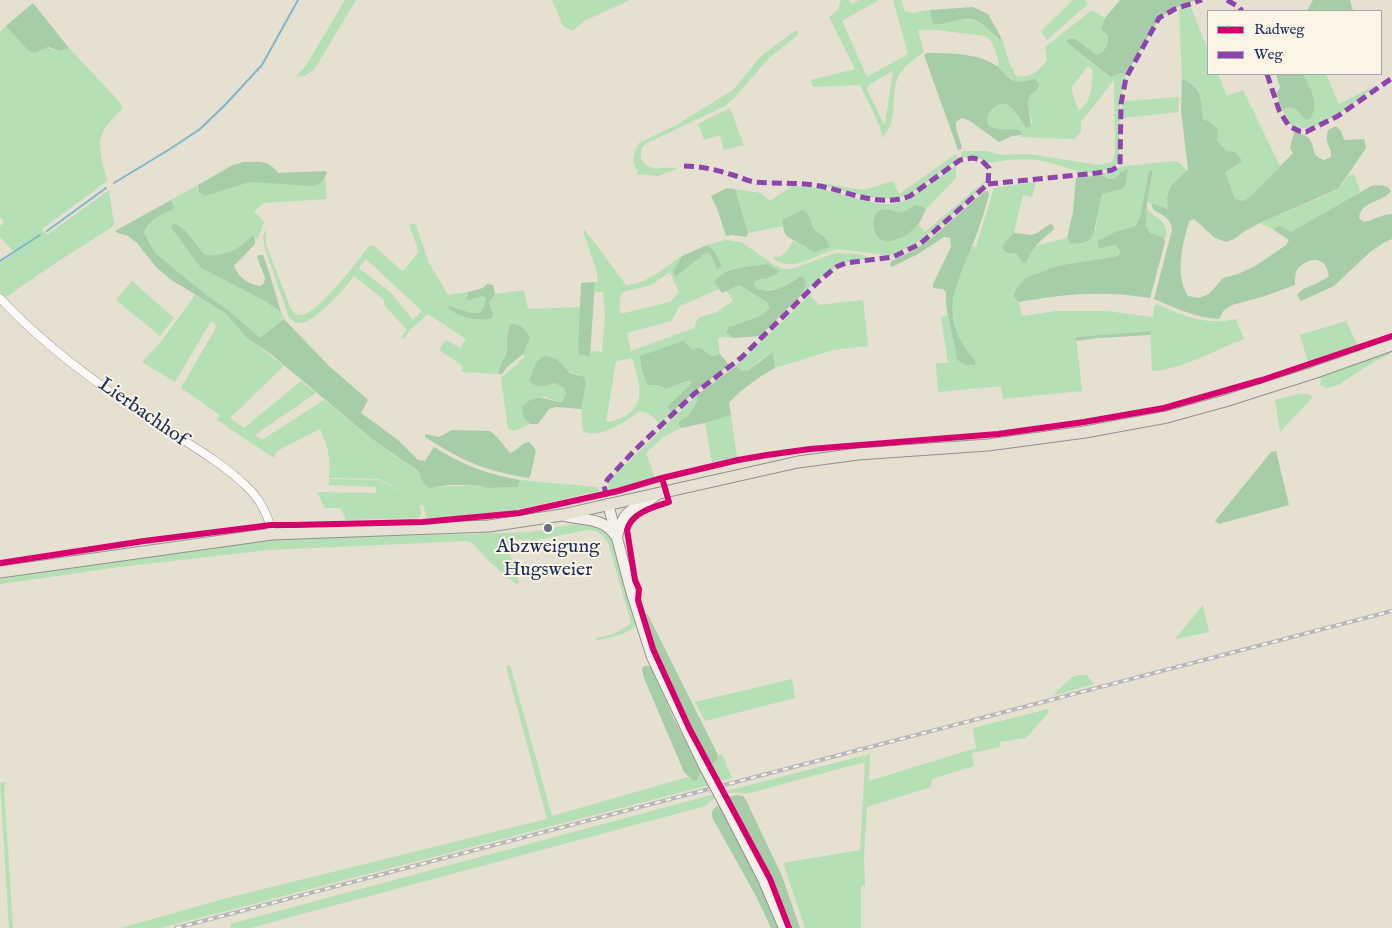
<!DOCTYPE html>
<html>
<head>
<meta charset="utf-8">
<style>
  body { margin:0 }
  #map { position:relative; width:1392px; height:928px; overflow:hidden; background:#e5e0cf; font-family:"IM FELL English",serif }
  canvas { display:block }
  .legend { position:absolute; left:1207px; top:10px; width:175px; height:65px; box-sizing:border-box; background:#fcf5e5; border:1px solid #a2a6af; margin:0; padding:6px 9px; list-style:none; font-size:15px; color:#1b2f5e }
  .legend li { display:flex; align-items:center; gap:10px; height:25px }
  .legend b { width:25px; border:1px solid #a2a6af }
</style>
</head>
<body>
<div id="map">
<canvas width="1392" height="928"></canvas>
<ul class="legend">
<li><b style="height:6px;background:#d6006c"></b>Radweg</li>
<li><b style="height:6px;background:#8e44ad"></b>Weg</li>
</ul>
</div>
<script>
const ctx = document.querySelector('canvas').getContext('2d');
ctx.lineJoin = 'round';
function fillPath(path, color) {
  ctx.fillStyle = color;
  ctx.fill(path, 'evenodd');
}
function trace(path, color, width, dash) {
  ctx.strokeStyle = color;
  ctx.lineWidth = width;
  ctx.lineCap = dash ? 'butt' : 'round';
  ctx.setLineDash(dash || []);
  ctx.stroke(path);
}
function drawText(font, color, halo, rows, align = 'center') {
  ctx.font = font + ' "IM FELL English",serif';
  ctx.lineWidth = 4;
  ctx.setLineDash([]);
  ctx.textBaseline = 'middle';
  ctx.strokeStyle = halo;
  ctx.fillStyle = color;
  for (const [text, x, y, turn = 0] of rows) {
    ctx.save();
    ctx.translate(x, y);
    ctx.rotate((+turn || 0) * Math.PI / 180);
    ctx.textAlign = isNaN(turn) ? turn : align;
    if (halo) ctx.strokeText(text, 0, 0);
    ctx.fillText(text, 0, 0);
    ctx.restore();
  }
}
const green = new Path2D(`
  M345 0H356L314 70 304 76 296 77 307 64Z
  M552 0H630L584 21 573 31 563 26Z
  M841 0H849L852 4 859 0H879L842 21 867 77 908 54 893 0H901L905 11 912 13 930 10 932 21C940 21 971 18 976 21 985 24 991 33 998 39H1002L1008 59 1016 76C1030 78 1039 72 1047 60L1045 47 1092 10 1105 18 1101 29 1108 36C1108 46 1106 50 1097 55L1075 40 1066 42 1109 77 1120 73 1126 75 1120 101 1119 161C1113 170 1090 175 1080 172 1068 169 1056 163 1043 161 1025 158 1008 159 989 163 977 155 973 159 961 157V153L964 151H987L1002 155 1029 154 1099 165 1112 162 1115 153 1114 80 1081 122V132L1074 139 1021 137V131L994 130 988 125 987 117C1004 89 1014 112 1026 128L1032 123 1028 103 1030 95 1037 90 1027 82C1013 84 1006 74 997 66L999 63C996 53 994 41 985 36L936 30H918L924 52C915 58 903 67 898 77 890 96 899 122 882 138L880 127 860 85 813 87 811 80 855 69 829 17 838 10ZM1088 66 1093 70C1091 88 1093 99 1079 111L1071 88ZM893 71 885 124H884L867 89 870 84Z
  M1073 0H1085L1088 4 1047 40 1041 31Z
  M1190 5 1208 50V74H1218L1227 96 1243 90 1280 166 1253 194 1244 201 1235 199 1225 172 1241 164 1217 141 1210 122 1203 119C1200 97 1204 89 1182 79L1179 9Z
  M6 26C12 32 53 52 61 51 64 50 66 49 69 48L115 97 121 104 122 109C116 116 108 122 104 130 95 144 104 167 107 181L42 229 47 235 109 190 114 224 112 227 57 262 6 297 0 294V263L15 253 0 237V226L4 222 0 217V32Z
  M796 30 799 34 769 58 734 98 725 106 647 143 642 147 641 158C648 175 664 165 678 168L677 169 658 176 636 174 638 172 633 162 635 151 639 143 678 124 733 90 761 56Z
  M1303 74H1326L1339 104 1376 85C1360 99 1326 127 1305 128 1299 129 1294 126 1290 124L1282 109C1290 106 1297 106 1301 114L1311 89Z
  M1179 97 1178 112 1122 118 1123 101Z
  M730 108 744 145 724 150 720 135 704 140 698 124Z
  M956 154 958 159 909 195C880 204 850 192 822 185L820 183 864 190 893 181 899 194Z
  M1175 161 1180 163 1187 171 1168 209 1147 202 1153 171H1149L1140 218 1134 226 1117 231 1097 241 1099 249 1115 245 1122 251 1118 256 1056 266 1025 278 1013 296 1019 302 1022 316 1056 311H1106L1153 317 1154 306 1157 304C1183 316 1208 326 1236 319L1244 339C1214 350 1184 369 1152 371L1150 331 1076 337 1082 391 1003 399 1001 386 938 392 936 363H948L941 317 947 315 956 345 957 360 966 365H975V360C940 318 952 291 972 246L976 247 994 188 1036 182 1032 197 1023 195 1014 233 1007 238 1003 250 1008 253 1017 254 1022 262 1035 246 1067 238 1070 244 1096 229 1099 203 1102 194 1119 190 1126 186 1128 170C1117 178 1114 181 1101 175L1123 166Z
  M956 166V178L926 209C915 202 912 210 902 212 896 213 889 211 884 209L902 237 918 224 925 232 985 181 984 183C973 199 898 267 879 254L838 249C814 253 795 275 772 258L774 257C785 257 788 249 793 241L802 244 806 248 829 247 825 237 814 230 808 214 782 220 783 226 748 233 735 189 761 193 770 201 792 186 818 188 858 199 880 204H891L905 201Z
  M1354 174 1360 191 1349 199 1291 232 1280 226 1275 227 1274 230 1260 223 1338 190 1348 176Z
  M325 176 327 199 264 203 254 211 264 222 258 239 252 236C242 245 221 260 207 256 200 254 180 229 173 223L171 225 172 229 201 268 263 300 281 312 284 319 260 339 229 311 199 289 155 253 144 233C148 219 163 215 175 208L171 200 198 185 197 188H228L250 182H322Z
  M1147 209C1157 220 1170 221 1165 239L1150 233 1146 226Z
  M415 223 429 263 448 295 468 292 466 296 470 300 482 296 486 298 484 306 480 313H472L455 307 466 317 493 313 489 302 495 294 524 290 528 309 581 307 578 353 590 355 591 351 602 352 605 315 603 292H595V282H598L596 269 583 231 585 230 626 285C648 284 663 268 682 256L673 272 707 252 711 254 718 268 717 256 707 245 726 240 741 242 776 266 784 269H791L803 265 835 253 859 254 871 258 842 263 818 279 803 293 806 284 805 279 800 276 780 288 760 291 754 287V282C760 278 768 280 775 276L767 264C749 267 725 266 714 282L719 289 680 306 671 321 627 333 631 351 694 328 698 318 717 312 733 301 727 291 739 285 768 302 770 309 763 315 749 319 727 332 733 338 721 337 718 339 720 354 712 356 699 347 648 385H659L666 389 687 381H691V385L667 407 672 412 659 424C653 415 649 413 639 411 627 421 599 440 583 431L581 409 586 383 578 374C567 373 564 367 557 359L539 387 555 383 564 388 566 394 563 402 555 401 544 396 524 417 530 424 514 431 508 429 501 378 525 357 523 354 530 338 507 329V353L498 369 499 374 461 372 463 366 439 350 446 340 460 348 466 339 428 314 411 329 404 339 401 337 407 330 385 306 383 299 354 276C345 288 315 322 301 323 295 324 291 320 288 315L264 245 263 236 266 229V245L291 309C294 312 296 315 301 315 318 315 359 259 370 245L374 246 402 271 404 270 418 253 417 246 409 225ZM366 259 422 311 413 320 391 293 359 268ZM670 272 679 292 670 302 620 314V298L623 292 651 285ZM632 358C638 377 648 404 625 416 619 419 613 422 606 422L616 361Z
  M132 281 174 318 160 336 116 300Z
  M195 295 225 313 247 338 284 366 230 418 244 428 301 381 316 393 255 435 262 440 324 400 372 439 418 472 423 483 436 487 475 485 487 488 518 487 520 480 596 487 598 488 599 491 497 514 427 518 423 505H420L421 514 419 518 346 520 341 508H325L317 492 376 493V487L329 485V479L378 480 417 499 378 479 329 478C331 460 328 445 320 429L277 451 274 458 217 420 220 415 181 388 217 326 211 321 175 382 142 362 160 343Z
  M810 295 819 305 863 300 868 346 833 350 775 368 773 353 760 360 747 371 740 370 736 366Z
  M1346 321 1358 346 1308 362 1300 335Z
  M1389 351V355L1375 361 1338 385 1327 388 1320 385 1321 377Z
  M1298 394H1308L1313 397 1280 432 1275 400Z
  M696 396 698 400 688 416 682 419 678 423 681 428 663 437 646 453 655 478 611 491 608 489 609 482 616 474Z
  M731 415 737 457 712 462 705 423Z
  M585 522C598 526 606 529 613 540L637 621C633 635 610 637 598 640L595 638C606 637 623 631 631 623L608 542 601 534 596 531 587 530 537 540 513 539 509 541V551L519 582 517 585 490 562 472 543 467 541 269 550 119 567 1 584 0 583V579L55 570 244 543 289 539 530 532Z
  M1203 605 1209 632 1175 639Z
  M510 665 552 816 688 777 693 781 698 778 701 771 709 785 161 928H121L227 898 547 819 506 666Z
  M1079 675H1087L1094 684 1052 696 1072 677Z
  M792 679 795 698 705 721 695 702Z
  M1048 709 1049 712 1026 738 1000 742V747L972 753 974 766 932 779 931 787 867 807 864 858 865 886H861V928H805L783 863 860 850 865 762 746 794C736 790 721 794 712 800 708 803 708 805 702 807L250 928H231L230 924 726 791 870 754 869 781 976 748 973 728Z
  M722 754 732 778 718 782 710 767 717 760 718 755Z
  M7 782 4 786 13 928H9L0 783Z`);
const forest = new Path2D(`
  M1120 0H1197L1182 5 1159 18 1126 75 1120 73 1110 77 1066 42 1069 39H1075L1097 55C1106 50 1108 46 1108 36L1101 29 1105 18Z
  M1313 0H1350L1353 11H1307Z
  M33 3 69 48 60 51 48 47 34 53 27 49 6 26Z
  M973 7 988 14 1002 39H999C992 33 985 25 977 21 965 15 948 25 935 24L932 21 930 10Z
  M927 53C946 53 970 53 988 61 1010 71 1005 88 1035 79L1039 84 1037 90 1030 95 1028 103 1031 126 1026 128C1015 112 1004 89 987 117L988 125C1000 134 1009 126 1021 131V135L1012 136 999 142 970 121 962 118 956 122C955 131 961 140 962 149L958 150 924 55Z
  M1276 74H1303C1310 87 1320 104 1310 119L1305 120C1298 110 1295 105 1282 109L1276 93 1280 88Z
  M1182 79C1204 89 1200 97 1203 119L1210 122 1218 130 1217 141 1227 151 1235 152 1241 159V163L1225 172 1235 199 1244 201 1253 194 1293 153 1290 148 1294 132C1324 138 1304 154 1324 160L1331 157C1332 145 1324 145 1328 130L1336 126 1341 131 1344 140 1364 139 1366 148 1338 189 1260 223 1245 231 1234 239 1226 242 1215 238 1194 219 1189 221C1183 244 1174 274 1188 296L1199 298 1209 294 1223 278 1238 274 1257 265 1286 245 1289 240 1274 230 1275 227 1280 226 1291 232 1371 186C1378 185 1387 184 1391 191 1383 203 1361 200 1359 218L1364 222C1373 220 1383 214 1392 214V239L1383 243 1369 253 1334 286 1301 301 1297 295C1303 286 1320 284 1329 276 1328 272 1327 267 1324 264 1316 255 1300 263 1296 272 1295 276 1295 281 1295 285L1265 296 1232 305 1224 310 1219 319 1202 317 1180 310 1154 299 1172 230C1171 217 1162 216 1153 209L1151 203 1168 209 1167 199 1170 187 1188 169 1181 111Z
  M243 162C258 162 268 159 278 173L326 171 327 173 322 182 314 186 250 182 204 196 199 192 198 185 231 166Z
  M1128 169 1126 186 1119 190 1102 194C1097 209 1098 224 1091 239L1082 243 1070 244 1067 238 1073 212 1076 178 1101 175 1109 179 1116 178 1121 172Z
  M1153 170 1147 202 1146 226 1150 233 1163 237 1165 242 1150 298C1106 290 1062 294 1019 302L1013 296 1016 290 1025 278 1056 266 1118 256 1121 251 1115 245 1099 249 1097 241 1117 231 1135 226 1140 217 1149 171Z
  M727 188 735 189 748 233 746 237 732 235 726 236 717 208 711 196Z
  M985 191H988L989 195C984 212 979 230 972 246 953 292 939 317 975 360V365H966L957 360C955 336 945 318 946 292L943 289 933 288V284L951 247 950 238 944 237 918 254 892 267 890 265 891 261 913 251 933 237Z
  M171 200 175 208C163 215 148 219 144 233L155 253 199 289 229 311 260 338 284 319 328 365 368 400 361 413 398 440 418 460 425 461 434 447C465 466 484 473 520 480L518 487 487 488 476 485H448L429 488 423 483 418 471 372 439 272 355 247 338 225 313 170 279 156 267 137 243 128 236 118 233 115 231Z
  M915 205 921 206 926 209C924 213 922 219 919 223 913 232 894 245 882 240 873 237 870 216 879 211 886 206 894 213 901 212 906 211 912 208 915 205Z
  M802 210 808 214 814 230 825 237 830 247 815 252C810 250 806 247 801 244 786 235 785 240 782 220Z
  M173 223C187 227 195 246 205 255 223 258 240 248 252 236L255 238V244L234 266C239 278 248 284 260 286L264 283 265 278 257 257 259 255H263L270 275 281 312 263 300 201 268 172 229 171 226Z
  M1050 224 1053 225 1054 229C1042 240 1031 247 1026 263L1022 262 1017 254C1015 253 1012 254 1009 253 995 250 1009 237 1014 233L1031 235 1037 233Z
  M707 245 714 251 722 266 717 269 711 255 707 252 676 276 673 272 682 256Z
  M767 264 779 271C770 282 764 276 754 282V287C769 296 787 286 800 276L805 279 806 284 803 293 760 336 733 338 726 332 728 328 762 315 770 308 767 302 739 285 722 293 714 282C725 266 749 267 767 264Z
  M595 282 590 356 578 354 581 283Z
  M487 284 493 285 495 294 489 302 493 313 492 318C478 322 460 318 448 308L450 306 472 313H480L484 306 486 298 482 296 470 300 466 299 468 292 483 288Z
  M511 324C522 325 525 328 530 338L523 354 506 368 502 374H499C497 366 505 360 507 352 508 342 505 332 511 324Z
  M1151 331 1150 335 1098 338 1076 341V337Z
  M683 341 693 350 699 347 712 356 720 354 729 365 699 388 672 412 667 407 690 385 691 381H687L666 389 659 385H648L642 370 640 356Z
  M773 352 775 368C757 378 743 388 729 403L731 415 705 423 681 428 678 423 682 419 688 416 698 400 696 396 736 366 740 370 747 371Z
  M545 356 557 359 570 373 584 377 586 383 581 409 556 407 549 409 538 424H530L524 417 522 407C536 391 546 401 562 402L566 394 564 388 555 383C545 386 537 390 529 380L537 361Z
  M452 430 490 431 497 437 510 453C518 451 520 443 529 442L536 450 531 474 529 478C486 471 462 461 425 437V434L439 437Z
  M1276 451 1289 505 1219 524 1215 521 1271 452Z
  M647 613 718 755 717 760 710 767C698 744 639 631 647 613Z
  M644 666H651L673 717 701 771 697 780 693 781 684 772 644 678 642 669Z
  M737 795 743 796 746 800 782 876 800 928H791L771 879 726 797Z
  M719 805 755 871 780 928H771L756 896 713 819C710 811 713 809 719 805Z`);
const stream = new Path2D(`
  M114 183 170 149 200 129 224 106 262 65 298 0
  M47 231 106 188
  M0 261 40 235`);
const street = new Path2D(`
  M0 298C45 347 102 388 158 424 187 443 220 461 245 485 259 497 269 516 272 534`);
const secondary = new Path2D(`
  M608 504 631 591 652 657 705 768
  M562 515C581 521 602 516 615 535
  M617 537C625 502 636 513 659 493
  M726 807 763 879 784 928`);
const primary = new Path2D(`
  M0 572 272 534 489 526 562 515 798 462 858 454 988 445 1085 432 1167 417 1225 401 1313 373 1392 345`);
const rail = new Path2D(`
  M176 928 1392 611`);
const secondaryBridge = new Path2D(`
  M705 768 726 807`);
const quiet = new Path2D(`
  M1227 0 1239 7 1242 11
  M1267 74 1279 110 1285 120 1289 126 1299 131 1306 132 1338 116 1392 78
  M988 184 1097 173 1112 170 1120 165 1121 104 1126 78 1159 18 1175 9 1202 0
  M608 493 606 494 604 486 608 479 635 450 694 394 742 357 818 282 836 267 846 263 893 257 920 244 988 184 989 168 981 160 973 158 960 160 910 196C879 208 850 192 820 186 799 182 776 184 755 182 747 181 740 177 733 175 717 170 701 166 684 166`);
const cycleway = new Path2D(`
  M662 478 669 502C654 507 632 512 627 530L635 580 639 589 638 600 653 649 689 728 770 879 789 928
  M0 563 144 541 271 525H293L423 522 519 513 618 491 662 478 738 460 767 455 810 449 998 434 1084 422 1164 408 1262 380 1392 336`);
const markers = [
  [548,528,5,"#626d86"]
];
const streetNames = [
  ["Lierbachhof",142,413,35]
];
const poiNames = [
  ["Abzweigung",548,548],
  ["Hugsweier",548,571]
];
fillPath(green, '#b5dfb5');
fillPath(forest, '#a6cda7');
trace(stream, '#7db7cd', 2);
trace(street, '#919190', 9);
trace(secondary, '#919190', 12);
trace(primary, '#919190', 13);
trace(street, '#fbfaf8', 8);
trace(secondary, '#f3f0e9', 10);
trace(primary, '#e6e1d3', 11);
trace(rail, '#b5b7ba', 4);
trace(rail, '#fcf5e5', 2, [5.5]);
trace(secondaryBridge, '#919190', 12, []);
trace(secondaryBridge, '#f3f0e9', 10);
trace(quiet, '#8e44ad', 5, [10, 5]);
trace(cycleway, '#d6006c', 6);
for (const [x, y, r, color] of markers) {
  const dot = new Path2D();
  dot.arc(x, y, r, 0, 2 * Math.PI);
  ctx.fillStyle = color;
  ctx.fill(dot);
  trace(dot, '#fcf5e5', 2);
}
drawText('20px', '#1b2f5e', '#fcf5e5', streetNames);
drawText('20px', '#1b2f5e', '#fcf5e5', poiNames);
</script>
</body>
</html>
